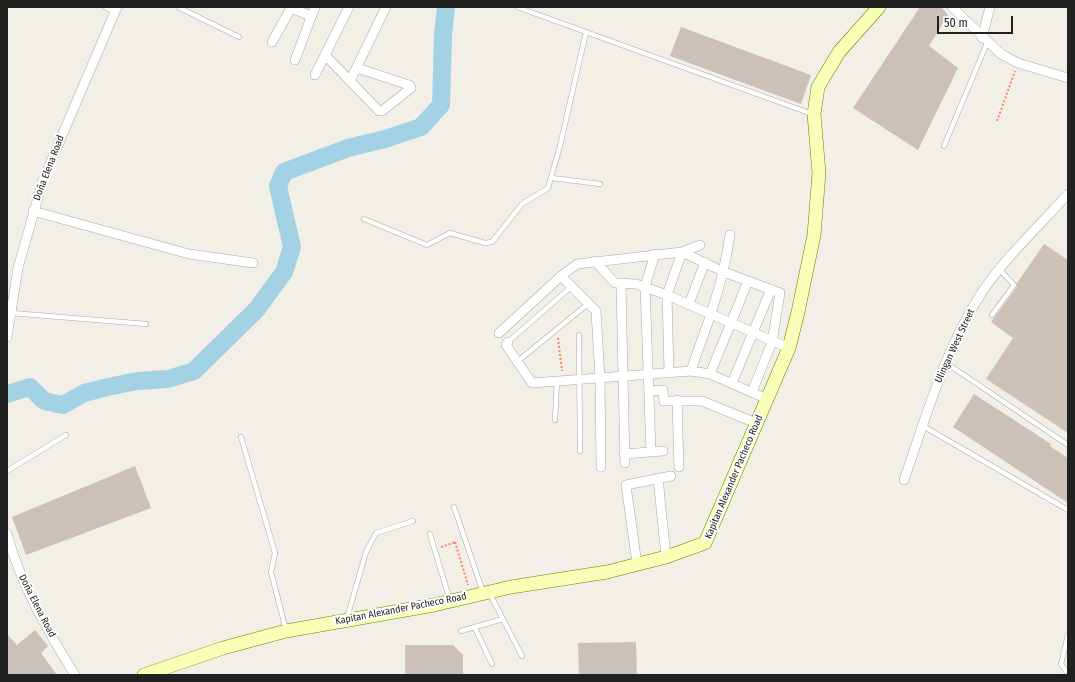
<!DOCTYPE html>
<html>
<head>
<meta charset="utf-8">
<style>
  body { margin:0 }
  #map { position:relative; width:1075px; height:682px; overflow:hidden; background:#f2efe6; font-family:"Fira Sans Condensed",sans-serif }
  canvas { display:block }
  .frame { position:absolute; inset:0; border:8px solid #212121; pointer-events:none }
  .scale { position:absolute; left:937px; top:16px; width:76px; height:18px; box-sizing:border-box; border:2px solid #212121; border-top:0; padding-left:5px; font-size:12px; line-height:14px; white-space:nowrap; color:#212121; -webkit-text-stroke:3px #fff; paint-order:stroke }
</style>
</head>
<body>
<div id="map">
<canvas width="1075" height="682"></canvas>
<div class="frame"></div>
<div class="scale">50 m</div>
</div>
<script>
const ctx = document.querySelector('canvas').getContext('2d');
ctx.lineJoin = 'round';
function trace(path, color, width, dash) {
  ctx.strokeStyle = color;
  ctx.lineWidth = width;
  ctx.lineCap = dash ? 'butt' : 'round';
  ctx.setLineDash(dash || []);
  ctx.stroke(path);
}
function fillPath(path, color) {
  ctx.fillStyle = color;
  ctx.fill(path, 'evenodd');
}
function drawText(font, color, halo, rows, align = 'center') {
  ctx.font = font + ' "Fira Sans Condensed",sans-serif';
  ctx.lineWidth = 4;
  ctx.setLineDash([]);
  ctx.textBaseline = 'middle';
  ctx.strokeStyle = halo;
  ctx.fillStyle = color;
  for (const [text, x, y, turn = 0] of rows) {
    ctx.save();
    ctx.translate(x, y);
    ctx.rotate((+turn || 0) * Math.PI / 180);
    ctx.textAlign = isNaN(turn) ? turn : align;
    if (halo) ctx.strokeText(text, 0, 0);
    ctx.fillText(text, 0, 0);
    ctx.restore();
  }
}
const river = new Path2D(`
  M7 394 30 387 44 401 63 405 84 393 108 387 137 381 168 379 194 371 257 309 284 272 292 247 278 186 284 172 348 148 385 139 421 127 441 105 443 35 446 7`);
const building = new Path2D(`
  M920 7H941L948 15 929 46 958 68 918 150 853 108Z
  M681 27 811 75 801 104 670 56Z
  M1044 244 1068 260V433L986 379 1013 338 991 322 1017 287V283Z
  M974 394 1051 444 1050 446 1068 458V503L953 427Z
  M135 466 151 508 26 555 12 517Z
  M35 630 48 646 41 653 57 675H7V634L17 645Z
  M636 642 637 675H579L578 643Z
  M405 645H453L463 655V675H405Z`);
const path = new Path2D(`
  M997 121 1015 71
  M558 338 562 371
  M455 542 468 585
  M441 547 456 542`);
const lane = new Path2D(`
  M105 7 115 12
  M178 7 239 37
  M517 7 812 114
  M944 146 987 43
  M552 178 600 184
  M364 219 427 245 450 233 485 243 492 242 522 204 548 188 560 146 586 32
  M11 313 146 324
  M992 315 1014 285 1000 270
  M579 335 580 451
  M508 342 572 286
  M518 361 589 303
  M946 363 1068 445
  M555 420 557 381
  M923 426 1068 510
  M241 437 275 553 271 572 286 630
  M7 471 66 435
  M454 507 483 592
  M430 534 450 601
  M490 594 522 656
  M347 618 366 552 376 533 413 521
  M475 628 492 664
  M461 631 503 619
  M1068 635 1061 664 1068 674`);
const street = new Path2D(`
  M952 7 1001 54 1018 63 1068 78
  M982 38 990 7
  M272 42 291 8 311 16
  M325 55 379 111H382L411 88 409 85 357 68
  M295 60 315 7
  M315 75 349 7
  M350 81 386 7
  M33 211 189 254 253 263
  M682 252 724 272 780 293 772 342 752 392
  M595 261 615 283 636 284 667 295 789 348
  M561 276 596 311 600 379 601 467
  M621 284 625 463
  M689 304 705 262
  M499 333 561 276 577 264 682 252 700 245
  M7 337 18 268 43 180 117 7
  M508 342 506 345 532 383 691 371 710 374 767 399
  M691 371C697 351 705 333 711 313 720 287 726 262 730 235
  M669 372 667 295 682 252
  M710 374 748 281
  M732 383 771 289
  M649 391 663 390 664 401H702L756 423
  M677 400 679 467
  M651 452 645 286 655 254
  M624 454 663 451
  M658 478 666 557
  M904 480C926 417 945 349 982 292 1005 258 1040 225 1068 194
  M7 534C21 585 47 630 75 675
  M637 564 626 485 671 476`);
const secondary = new Path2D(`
  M144 675 223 648 286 631 434 605 511 587 607 572 666 557 705 543 789 348 798 312 814 235 819 173 814 114 818 87 839 52 879 7`);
const streetNames = [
  ["Doña Elena Road",49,168,-69],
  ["Ulingan West Street",955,346,-65],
  ["Kapitan Alexander Pacheco Road",734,477,-67],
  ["Doña Elena Road",37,606,63],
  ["Kapitan Alexander Pacheco Road",401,609,-11]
];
trace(river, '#a3d2e4', 18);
fillPath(building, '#cbc1b9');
trace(lane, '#a8a8a8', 5.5);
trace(street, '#a8a8a8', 10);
trace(secondary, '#6b7f00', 14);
trace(path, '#ff816a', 2, [2, 2]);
trace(lane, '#fff', 4.5);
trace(street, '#fff', 9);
trace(secondary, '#f8ffb7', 13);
drawText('10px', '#212121', '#fff', streetNames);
</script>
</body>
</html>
